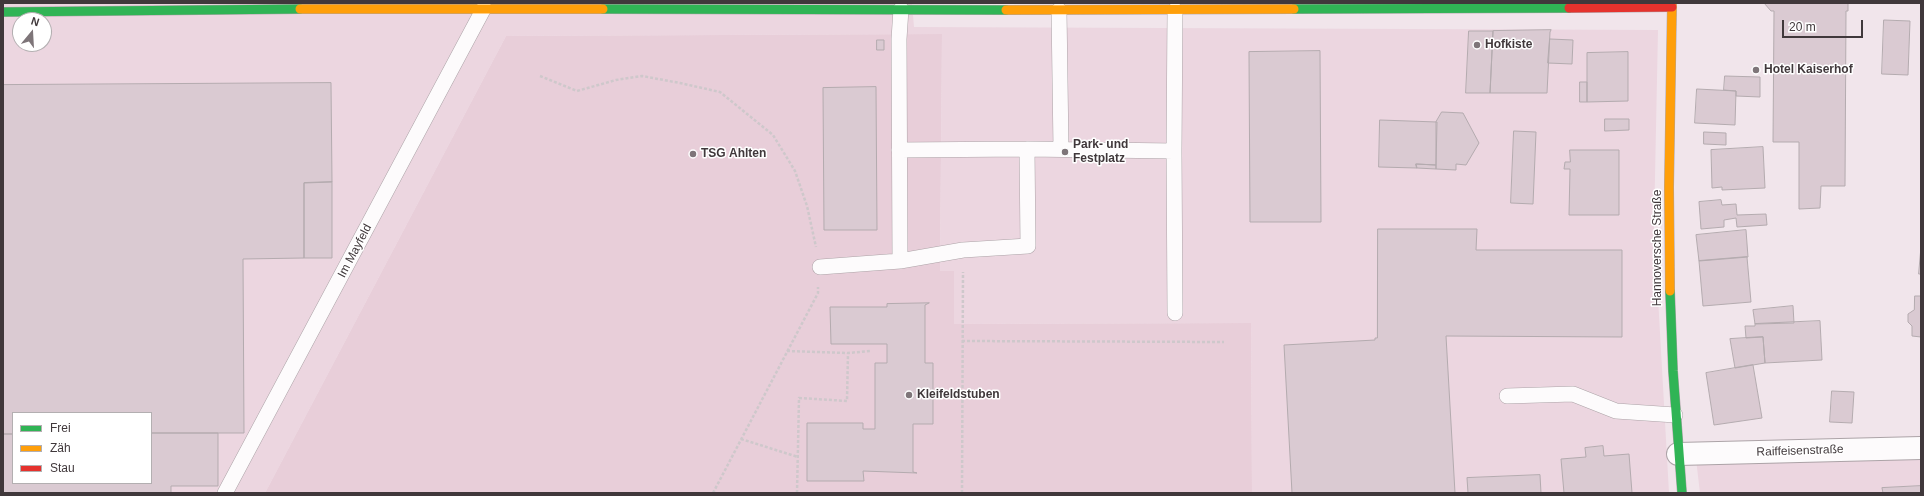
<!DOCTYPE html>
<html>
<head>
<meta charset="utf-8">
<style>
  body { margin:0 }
  #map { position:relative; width:1924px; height:496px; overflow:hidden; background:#f1e5eb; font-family:Arial,sans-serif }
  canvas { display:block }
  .frame { position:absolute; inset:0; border:4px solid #40383b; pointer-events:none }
  .legend { position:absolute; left:12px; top:412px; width:140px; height:72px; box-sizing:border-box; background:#fff; border:1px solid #b3afb1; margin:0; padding:5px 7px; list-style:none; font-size:12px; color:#40383b }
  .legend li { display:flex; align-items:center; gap:8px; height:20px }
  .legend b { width:20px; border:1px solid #b3afb1 }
  .north { position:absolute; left:12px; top:12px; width:40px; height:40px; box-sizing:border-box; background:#fff; border:1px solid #b3afb1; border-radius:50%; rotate:18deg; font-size:11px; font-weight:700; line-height:16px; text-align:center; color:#40383b }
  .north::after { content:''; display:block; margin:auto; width:14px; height:18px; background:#7e7579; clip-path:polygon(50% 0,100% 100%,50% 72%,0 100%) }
  .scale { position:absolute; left:1782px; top:20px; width:81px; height:18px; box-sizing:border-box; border:2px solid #40383b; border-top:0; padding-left:5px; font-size:12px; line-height:14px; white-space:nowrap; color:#40383b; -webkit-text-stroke:3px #fff; paint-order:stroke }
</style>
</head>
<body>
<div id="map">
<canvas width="1924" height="496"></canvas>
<div class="frame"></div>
<ul class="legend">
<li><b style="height:5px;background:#30b455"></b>Frei</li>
<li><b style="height:5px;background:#ff9f0a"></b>Zäh</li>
<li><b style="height:5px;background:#e5322d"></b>Stau</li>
</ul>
<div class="north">N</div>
<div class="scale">20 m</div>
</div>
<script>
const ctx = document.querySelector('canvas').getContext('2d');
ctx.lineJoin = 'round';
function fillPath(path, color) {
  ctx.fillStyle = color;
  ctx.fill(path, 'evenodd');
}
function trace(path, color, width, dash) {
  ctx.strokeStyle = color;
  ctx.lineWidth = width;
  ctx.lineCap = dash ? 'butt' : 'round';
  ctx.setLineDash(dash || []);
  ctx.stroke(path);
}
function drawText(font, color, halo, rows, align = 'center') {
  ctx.font = font + ' Arial,sans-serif';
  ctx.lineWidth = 3;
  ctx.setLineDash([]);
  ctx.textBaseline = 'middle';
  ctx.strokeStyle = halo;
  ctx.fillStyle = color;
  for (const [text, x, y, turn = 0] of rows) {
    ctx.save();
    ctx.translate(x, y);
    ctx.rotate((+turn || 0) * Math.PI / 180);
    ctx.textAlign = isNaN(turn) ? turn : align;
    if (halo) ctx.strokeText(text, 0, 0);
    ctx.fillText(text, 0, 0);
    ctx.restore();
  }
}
const built = new Path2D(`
  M3 3H912L914 27 1658 30 1654 226 1669 493H1252L1251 323 954 324V272H940L942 34 506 36 265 493H3ZM20 20H44V44H20ZM13 413H151V483H13Z
  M1921 456V493H1700L1696 459Z`);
const green = new Path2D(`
  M942 34 940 271H954V324L1251 323 1252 493H265L506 36Z`);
const building = new Path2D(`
  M1848 3V11H1846L1845 186H1821L1820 208 1799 209V142H1773L1774 11H1771L1764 3Z
  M1884 20 1910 21 1908 75 1882 74Z
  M1551 30 1550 32 1547 93H1490L1493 31Z
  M1469 31H1493L1490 93H1466Z
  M1550 39 1573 40 1572 64 1548 63Z
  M877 40H884V50H877Z
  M1320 51 1321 222H1250L1249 52Z
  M1628 52V101L1587 102V53Z
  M1725 76 1760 77V97L1736 96V91L1724 90Z
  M1580 82H1587V102H1580Z
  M331 83 332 182 304 183V258L243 259 244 433H151V413H13V434H3V85Z
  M876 87 877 230H824L823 88Z
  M1697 89 1736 91 1735 125 1695 123Z
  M1442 112 1463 113 1479 143 1466 165 1456 164V170L1436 169V122Z
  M1605 119H1629V130L1605 131Z
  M1380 120 1437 122 1436 165 1416 164 1417 168 1379 167Z
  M1514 131 1536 132 1533 204 1511 203Z
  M1704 132 1726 133V145L1704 144Z
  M1763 147 1765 188 1722 190V187L1712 188 1711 150Z
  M1570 150H1619V215H1569L1570 169H1564L1565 162H1570Z
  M1416 164 1436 165V169L1417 168Z
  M332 182V258H304V183Z
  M1721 200 1722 205 1736 204 1737 215 1766 214 1767 225 1737 227 1736 218 1724 220V227L1701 229 1699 202Z
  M1378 229H1477L1476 250H1622V337L1446 336 1455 493H1292L1284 345 1375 340V338H1377Z
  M1746 230 1748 257 1699 261 1696 235Z
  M1921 247V274H1919Z
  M1747 257 1751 302 1703 306 1699 261Z
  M1915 296H1921V337L1912 336V326L1908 322V314L1914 310Z
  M929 303 925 305V363H933V424H913V472L917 473 863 471 864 481H807V423H863V429H875V363H887V344H831L830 307H887V304Z
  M1793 306 1794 323 1755 324 1753 310Z
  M1820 321 1822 360 1765 363 1763 337 1746 338 1745 326H1755V324Z
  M1763 337 1765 363 1735 368 1730 339Z
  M1753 365 1762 418 1714 425 1706 373Z
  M1832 391 1854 392 1852 423 1830 422Z
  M151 433H218V486H171V493H3V434H13V483H151Z
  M1603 446 1604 456 1629 454 1632 493H1564L1561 459 1586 457 1585 448Z
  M1540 475 1541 493H1468L1467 478Z
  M1921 486V493H1883L1882 488Z`);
const path = new Path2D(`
  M540 76 577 91 616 80 642 76 680 83 720 92 773 135 795 171 807 206 816 247
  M962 341 1224 342
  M787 351 848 353 870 351
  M741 439 798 457
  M713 493 818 293V287
  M797 493 799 398 847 401 848 353
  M962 493 963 272`);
const lane = new Path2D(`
  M1059 10 1061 149
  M899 150 1027 149
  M1174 151 1175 313
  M900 261 963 250 1028 246 1027 149 1174 151 1175 10
  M820 267 900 261 899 39 901 9
  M1507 396 1573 394 1616 411 1675 415
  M225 493 484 8`);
const street = new Path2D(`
  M1678 454 1921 448`);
const fast = new Path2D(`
  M603 9 1006 10
  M1294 9 1569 8
  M3 12 300 9
  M1670 291 1673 371 1682 493`);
const slow = new Path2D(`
  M300 9H603
  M1006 10 1294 9
  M1670 291 1669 187 1672 3`);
const jam = new Path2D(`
  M1569 8 1672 7`);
const markers = [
  [1477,45,4,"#7e7579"],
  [1756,70,4,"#7e7579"],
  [1065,152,4,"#7e7579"],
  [693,154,4,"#7e7579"],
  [909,395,4,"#7e7579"]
];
const poiNames = [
  ["Hofkiste",1485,45],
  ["Hotel Kaiserhof",1764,70],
  ["Park- und",1073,145],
  ["Festplatz",1073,159],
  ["TSG Ahlten",701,154],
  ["Kleifeldstuben",917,395]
];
const streetNames = [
  ["Hannoversche Straße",1658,248,-90],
  ["Im Mayfeld",355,251,-62],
  ["Raiffeisenstraße",1800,451,-2]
];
fillPath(built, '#ecd6e0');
fillPath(green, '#e8ced9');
fillPath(building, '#dacad2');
trace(building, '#b4abaf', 1);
trace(lane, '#aca3a7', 16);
trace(street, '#aca3a7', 24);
trace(fast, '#aca3a7', 10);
trace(slow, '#aca3a7', 10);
trace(jam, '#aca3a7', 10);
trace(path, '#cec8cb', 2.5, [3, 2]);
trace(lane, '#fdfbfc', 15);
trace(street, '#fdfbfc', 22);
trace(fast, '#30b455', 9);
trace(slow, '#ff9f0a', 9);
trace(jam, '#e5322d', 9);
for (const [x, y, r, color] of markers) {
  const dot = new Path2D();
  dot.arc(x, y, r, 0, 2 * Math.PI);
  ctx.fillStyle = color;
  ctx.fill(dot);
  trace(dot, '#fff', 1.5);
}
drawText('bold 12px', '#40383b', '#fff', poiNames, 'left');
drawText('12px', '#40383b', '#fff', streetNames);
</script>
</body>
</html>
